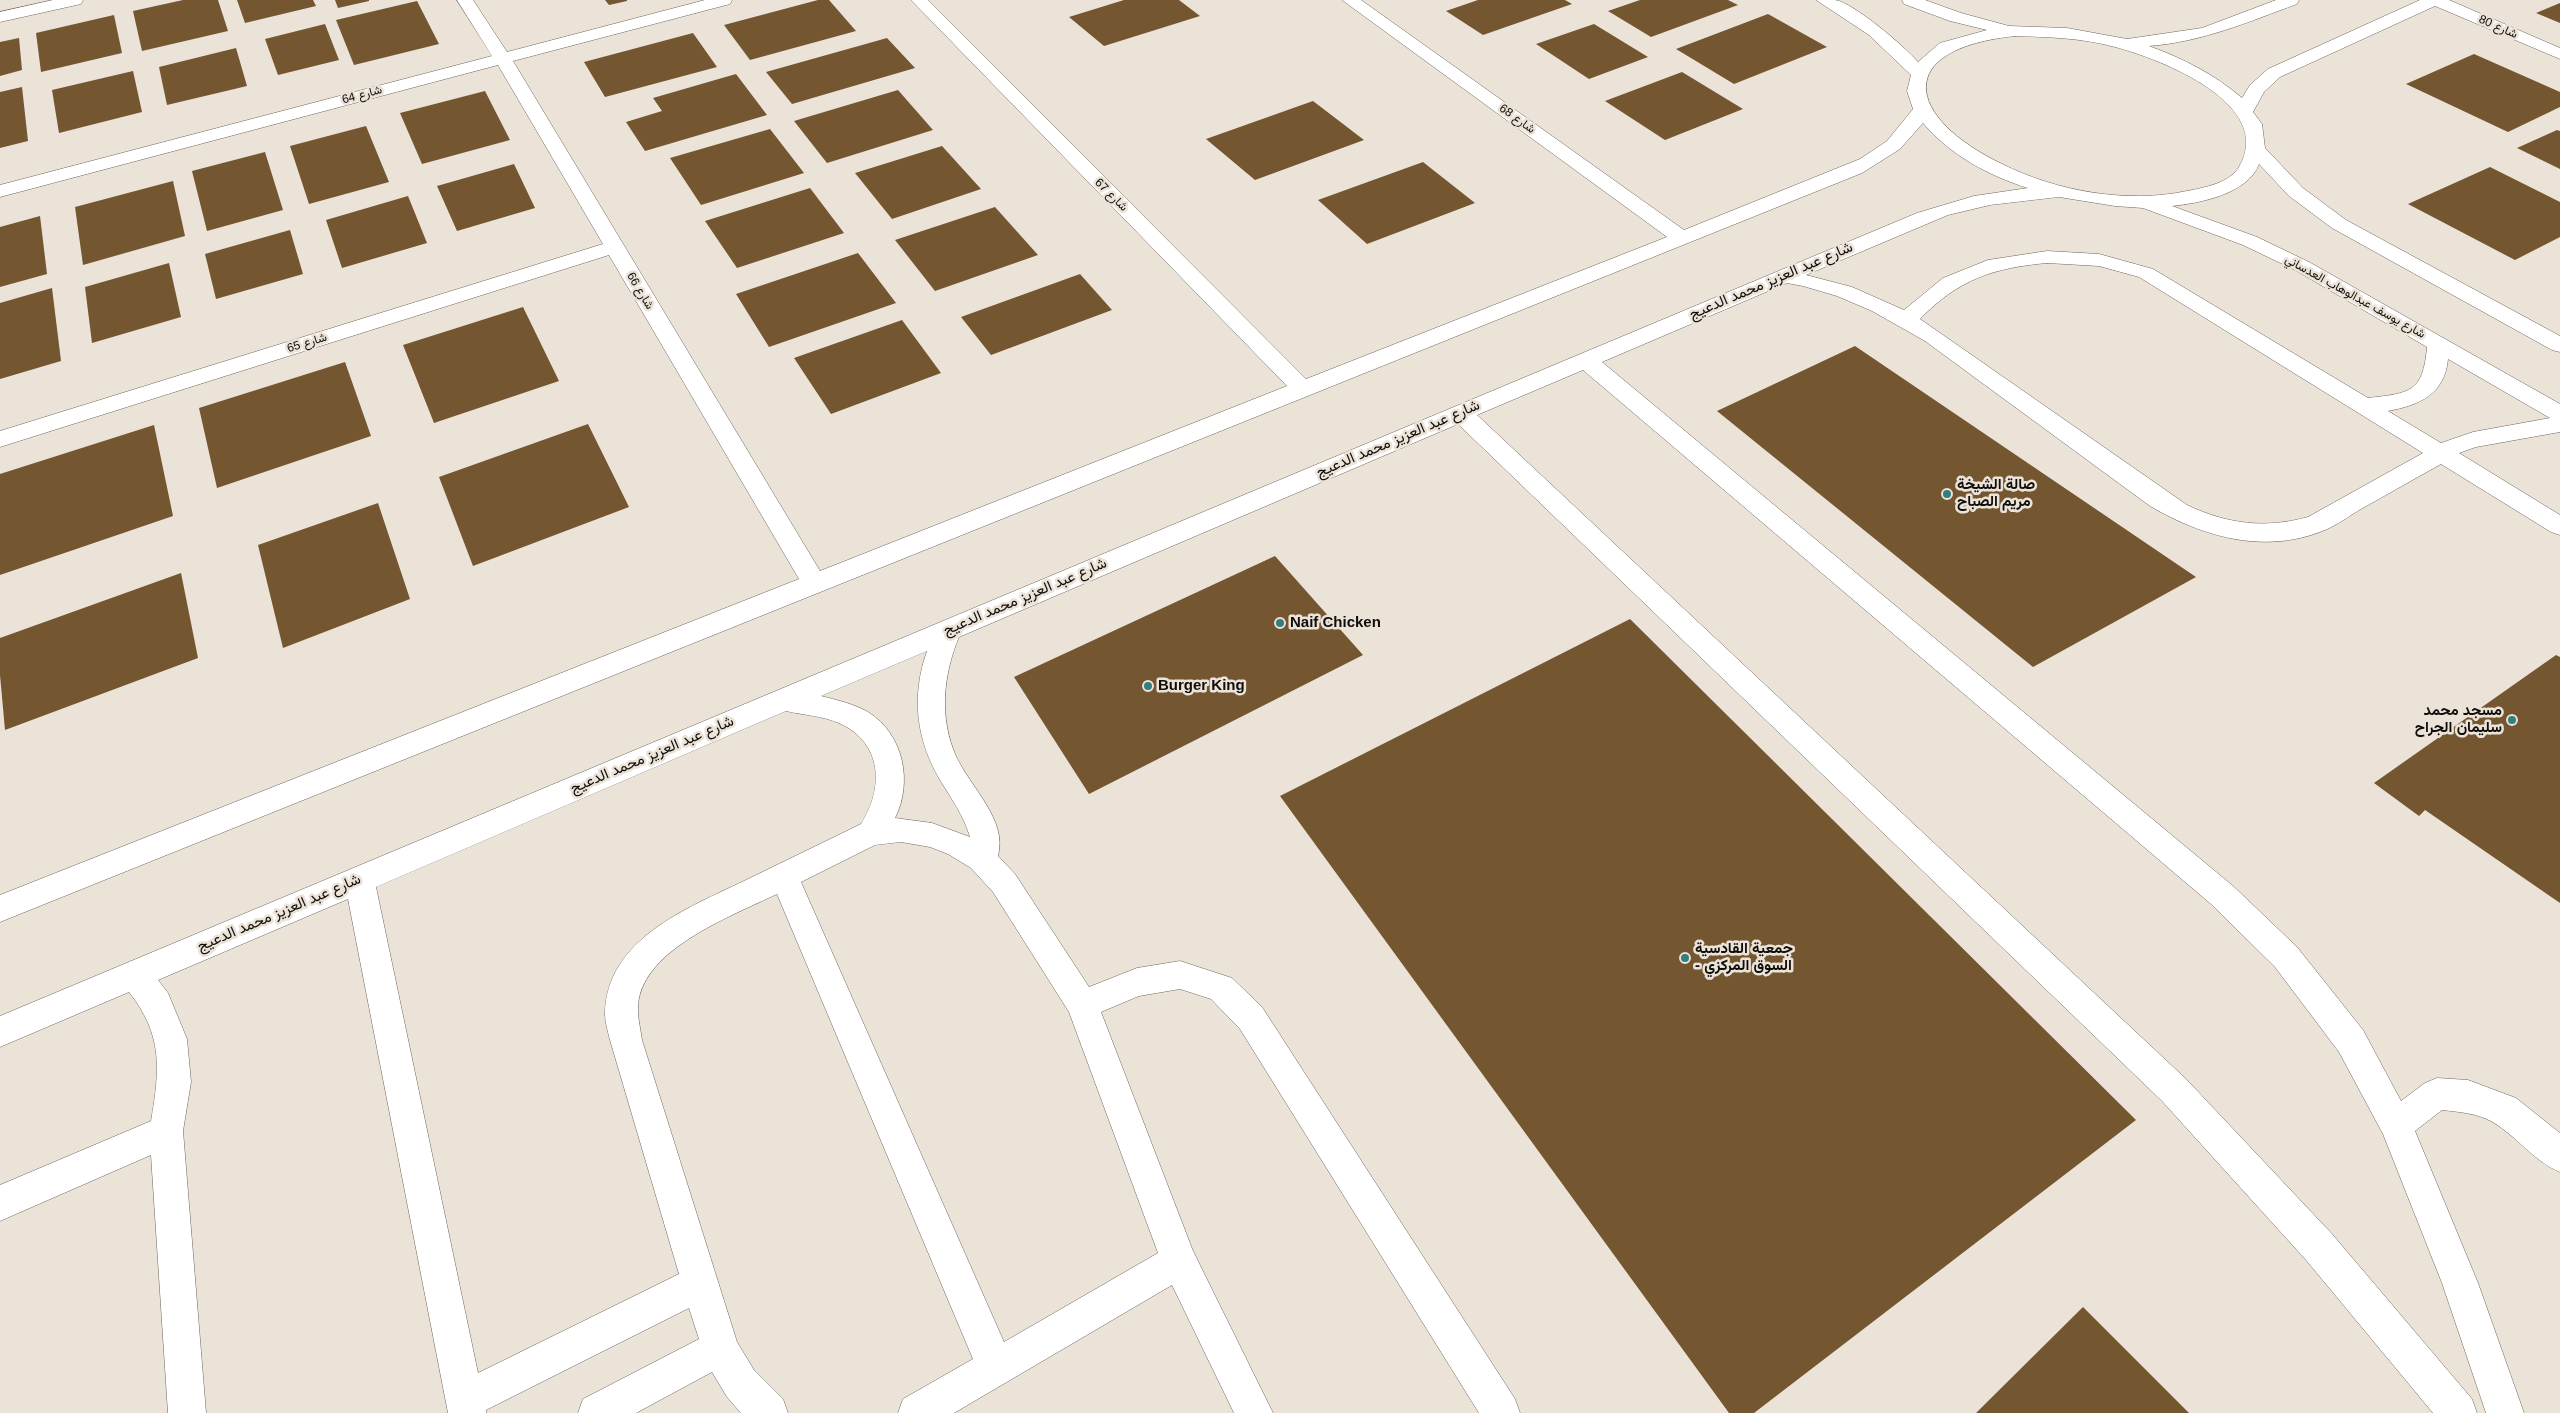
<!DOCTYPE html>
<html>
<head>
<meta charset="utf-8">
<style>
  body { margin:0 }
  canvas { display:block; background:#ebe2d8 }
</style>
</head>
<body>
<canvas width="2560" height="1413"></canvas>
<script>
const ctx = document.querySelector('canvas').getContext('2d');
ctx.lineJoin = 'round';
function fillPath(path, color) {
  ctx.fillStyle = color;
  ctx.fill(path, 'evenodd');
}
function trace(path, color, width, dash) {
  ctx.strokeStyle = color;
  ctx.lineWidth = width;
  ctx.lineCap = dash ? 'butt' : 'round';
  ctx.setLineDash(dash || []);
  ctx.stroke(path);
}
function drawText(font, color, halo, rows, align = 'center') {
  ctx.font = font + ' Arial,Vazirmatn,sans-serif';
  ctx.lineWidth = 5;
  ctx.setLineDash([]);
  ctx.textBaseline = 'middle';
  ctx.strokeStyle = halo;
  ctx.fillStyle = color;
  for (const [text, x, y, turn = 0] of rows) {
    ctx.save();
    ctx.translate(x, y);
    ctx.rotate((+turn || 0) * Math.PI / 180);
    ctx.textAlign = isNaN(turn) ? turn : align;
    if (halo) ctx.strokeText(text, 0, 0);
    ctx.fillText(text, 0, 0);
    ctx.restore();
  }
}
const building = new Path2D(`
  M183 0H218L228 31 142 51 133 11Z
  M237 0H313L316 6 245 23Z
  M335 0H369V1L338 8Z
  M605 0H627V1L609 5Z
  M818 0H829L856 31 750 60 724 25Z
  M1124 0H1179L1200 16 1104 46 1069 17Z
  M1478 0H1565L1572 4 1483 35 1446 11Z
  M1640 0H1728L1738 5 1651 37 1608 11Z
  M417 1 439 44 354 65 336 20Z
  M2560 3V23L2536 13Z
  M1768 14 1827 47 1734 84 1676 49Z
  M114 15 122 53 41 72 36 33Z
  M325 24 339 60 278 75 265 39Z
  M1594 24 1648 57 1589 79 1536 44Z
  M693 33 717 67 605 97 584 62Z
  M19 38 22 70 0 76V42Z
  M887 38 915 68 792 104 766 72Z
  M236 48 247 86 167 105 159 67Z
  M2474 54 2560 92V107L2508 132 2406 84Z
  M133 71 142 112 59 133 52 90Z
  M1682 72 1743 109 1665 140 1605 101Z
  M736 74 767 115 645 151 626 122 662 111 653 98Z
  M22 87 28 141 0 148V92Z
  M898 90 933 130 827 163 794 121Z
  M485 91 510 140 422 164 400 113Z
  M1313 101 1364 140 1255 180 1206 139Z
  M366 126 389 182 309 204 290 146Z
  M770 129 804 173 701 205 670 158Z
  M2557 130 2560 131V169L2517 148Z
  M942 146 981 189 892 219 855 173Z
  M265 152 283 210 207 231 192 171Z
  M1423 162 1475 203 1367 244 1318 200Z
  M514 164 535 208 457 231 437 186Z
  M2490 167 2560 202V237L2515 260 2408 204Z
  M173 181 185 236 83 265 75 207Z
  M810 188 844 233 737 268 705 221Z
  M408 196 427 243 342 268 326 220Z
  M995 207 1038 255 935 291 895 240Z
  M40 216 47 274 0 287V227Z
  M290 230 303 274 216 299 205 254Z
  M858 253 896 303 769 347 736 294Z
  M169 263 181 317 92 343 85 287Z
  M1080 274 1112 310 991 355 961 317Z
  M52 288 61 361 0 379V303Z
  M523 307 559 381 434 423 403 345Z
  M902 320 941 373 831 414 794 358Z
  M1855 346 2196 577 2033 667 1717 411Z
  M345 362 371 436 217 488 199 408Z
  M588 424 629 507 473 566 439 477Z
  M154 425 173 516 0 575V474Z
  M378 503 410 599 283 648 258 545Z
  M1275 556 1363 655 1089 794 1014 677Z
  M181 573 198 658 5 730 0 675V638Z
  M1630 619 2136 1120 1754 1413H1729L1280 796Z
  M2556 655 2560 657V903L2425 810 2419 816 2374 783Z
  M2083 1307 2189 1413H1976Z`);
const minor = new Path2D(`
  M53 0H83L81 4 0 22V12Z
  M457 0H473L507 52 705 0H732L730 4 513 61 820 571 1287 386 911 0H928L1306 379 1667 237 1342 0H1361L1684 230 1860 159 1887 141 1913 109 1907 91 1911 75 1869 35 1816 0C1822 0 1829 0 1835 0 1854 3 1904 46 1918 62L1940 43 1987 30 1950 21 1904 4 1902 0H1925L1961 13 2009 26 2067 28 2127 39 2202 28 2276 0H2299L2297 4C2248 22 2202 42 2149 46 2184 59 2214 74 2242 98L2250 85 2268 69 2420 0H2449L2560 48V59L2435 6 2280 77 2264 92 2253 112 2262 124 2265 148 2303 188 2346 220 2560 336V352L2552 350 2332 228 2289 196 2259 164C2248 194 2200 203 2172 206L2257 237 2309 262 2560 404V432L2476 447 2459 453 2560 515V535L2551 532 2441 464C2414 479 2388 494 2361 509 2349 516 2337 525 2325 530 2265 555 2203 537 2150 506L1925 341 1872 311 1837 296 1803 286 1787 283 1602 362 2233 886 2297 947 2363 1030 2401 1101 2425 1083 2437 1078 2468 1080 2516 1098 2560 1133V1172C2533 1161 2516 1135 2491 1121 2475 1113 2460 1112 2442 1110L2415 1131 2478 1283 2524 1413H2486L2442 1283 2383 1134 2339 1052 2275 967 2211 904 1583 370 1477 415 2186 1079 2332 1234 2472 1399 2477 1413H2433L2306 1260 2162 1101 1458 424 959 637C943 675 939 718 956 756 970 787 1008 820 998 856L1015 874 1089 987 1137 968 1180 961 1232 978 1262 1007 1515 1399 1520 1413H1479L1240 1029 1211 999 1180 989 1139 996 1101 1012 1193 1251 1273 1413H1234L1172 1285 954 1413H898L903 1399 973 1359 777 894C734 915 650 946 639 998 636 1013 640 1025 642 1040L737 1342 754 1370 783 1399 788 1413H741L727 1397 712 1372 636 1413H578L583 1399 699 1339 689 1308 486 1410V1413H448L348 899 158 980 168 993 187 1039 191 1082 183 1131 206 1413H168L151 1155 0 1221V1185L151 1121C160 1069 163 1035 129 992L0 1047V1016L1917 213 1974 196 2028 188C1989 176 1950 155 1923 123L1900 149 1862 173 0 922V895L799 579 609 255 0 447V431L603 244 498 65 0 197V185L492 56ZM2015 36C2048 37 2083 38 2115 47 2161 59 2276 104 2239 167 2230 183 2203 188 2187 191 2127 204 2056 191 2002 164 1905 117 1892 49 2015 36ZM2059 197 2115 206 2143 208 2243 245 2295 270 2427 347C2423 393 2410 393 2368 398L2153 269 2099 254 2047 251 1988 260 1943 278 1904 310 1852 287 1806 275 1948 215 1990 205ZM2047 263 2099 266 2139 277 2423 453 2308 517C2265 529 2227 524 2187 505L1920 319C1959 279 1993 268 2047 263ZM2448 359 2550 418 2473 432 2441 443 2388 411C2420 405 2445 394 2448 359ZM927 651C911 696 916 739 940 780 951 798 964 816 970 837L932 823 895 818C913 783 904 734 868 712 854 704 837 700 821 696ZM786 711C803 715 823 716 839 723 883 743 884 788 861 824 822 843 783 862 744 881 688 908 606 939 605 1014 605 1023 608 1031 610 1040L679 1274 478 1373 376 887ZM901 842 930 847 948 854 971 868 993 892 1069 1012 1158 1253 1004 1342 801 882 875 845Z`);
const markers = [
  [1947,494,5,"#357e7e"],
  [1280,623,5,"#357e7e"],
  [1148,686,5,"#357e7e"],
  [2512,720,5,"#357e7e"],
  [1685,958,5,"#357e7e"]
];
const farStreetnames = [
  ["شارع 80",2498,27,24],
  ["شارع 64",362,95,-15],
  ["شارع 68",1517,119,36],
  ["شارع 67",1111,195,45],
  ["شارع 66",640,291,59],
  ["شارع يوسف عبدالوهاب العدساني",2355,297,29],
  ["شارع 65",307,343,-17]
];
const streetNames = [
  ["شارع عبد العزيز محمد الدعيج",1771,281,-23],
  ["شارع عبد العزيز محمد الدعيج",1398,439,-23],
  ["شارع عبد العزيز محمد الدعيج",1025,597,-23],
  ["شارع عبد العزيز محمد الدعيج",652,755,-23],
  ["شارع عبد العزيز محمد الدعيج",279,913,-23]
];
const poiNames = [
  ["صالة الشيخة",1957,485],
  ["مريم الصباح",1957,502],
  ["Naif Chicken",1290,623],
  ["Burger King",1158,686],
  ["مسجد محمد",2502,711,"right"],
  ["سليمان الجراح",2502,728,"right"],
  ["جمعية القادسية",1695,949],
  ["- السوق المركزي",1695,966]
];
fillPath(building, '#745630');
trace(minor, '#6d665d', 1);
fillPath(minor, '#fff');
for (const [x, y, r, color] of markers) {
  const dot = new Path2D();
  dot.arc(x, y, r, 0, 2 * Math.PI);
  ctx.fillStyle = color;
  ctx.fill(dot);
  trace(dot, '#ebe2d8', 2);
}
drawText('12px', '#100e0a', '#ebe2d8', farStreetnames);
drawText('15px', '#100e0a', '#ebe2d8', streetNames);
drawText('bold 15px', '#100e0a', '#ebe2d8', poiNames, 'left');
</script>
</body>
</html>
